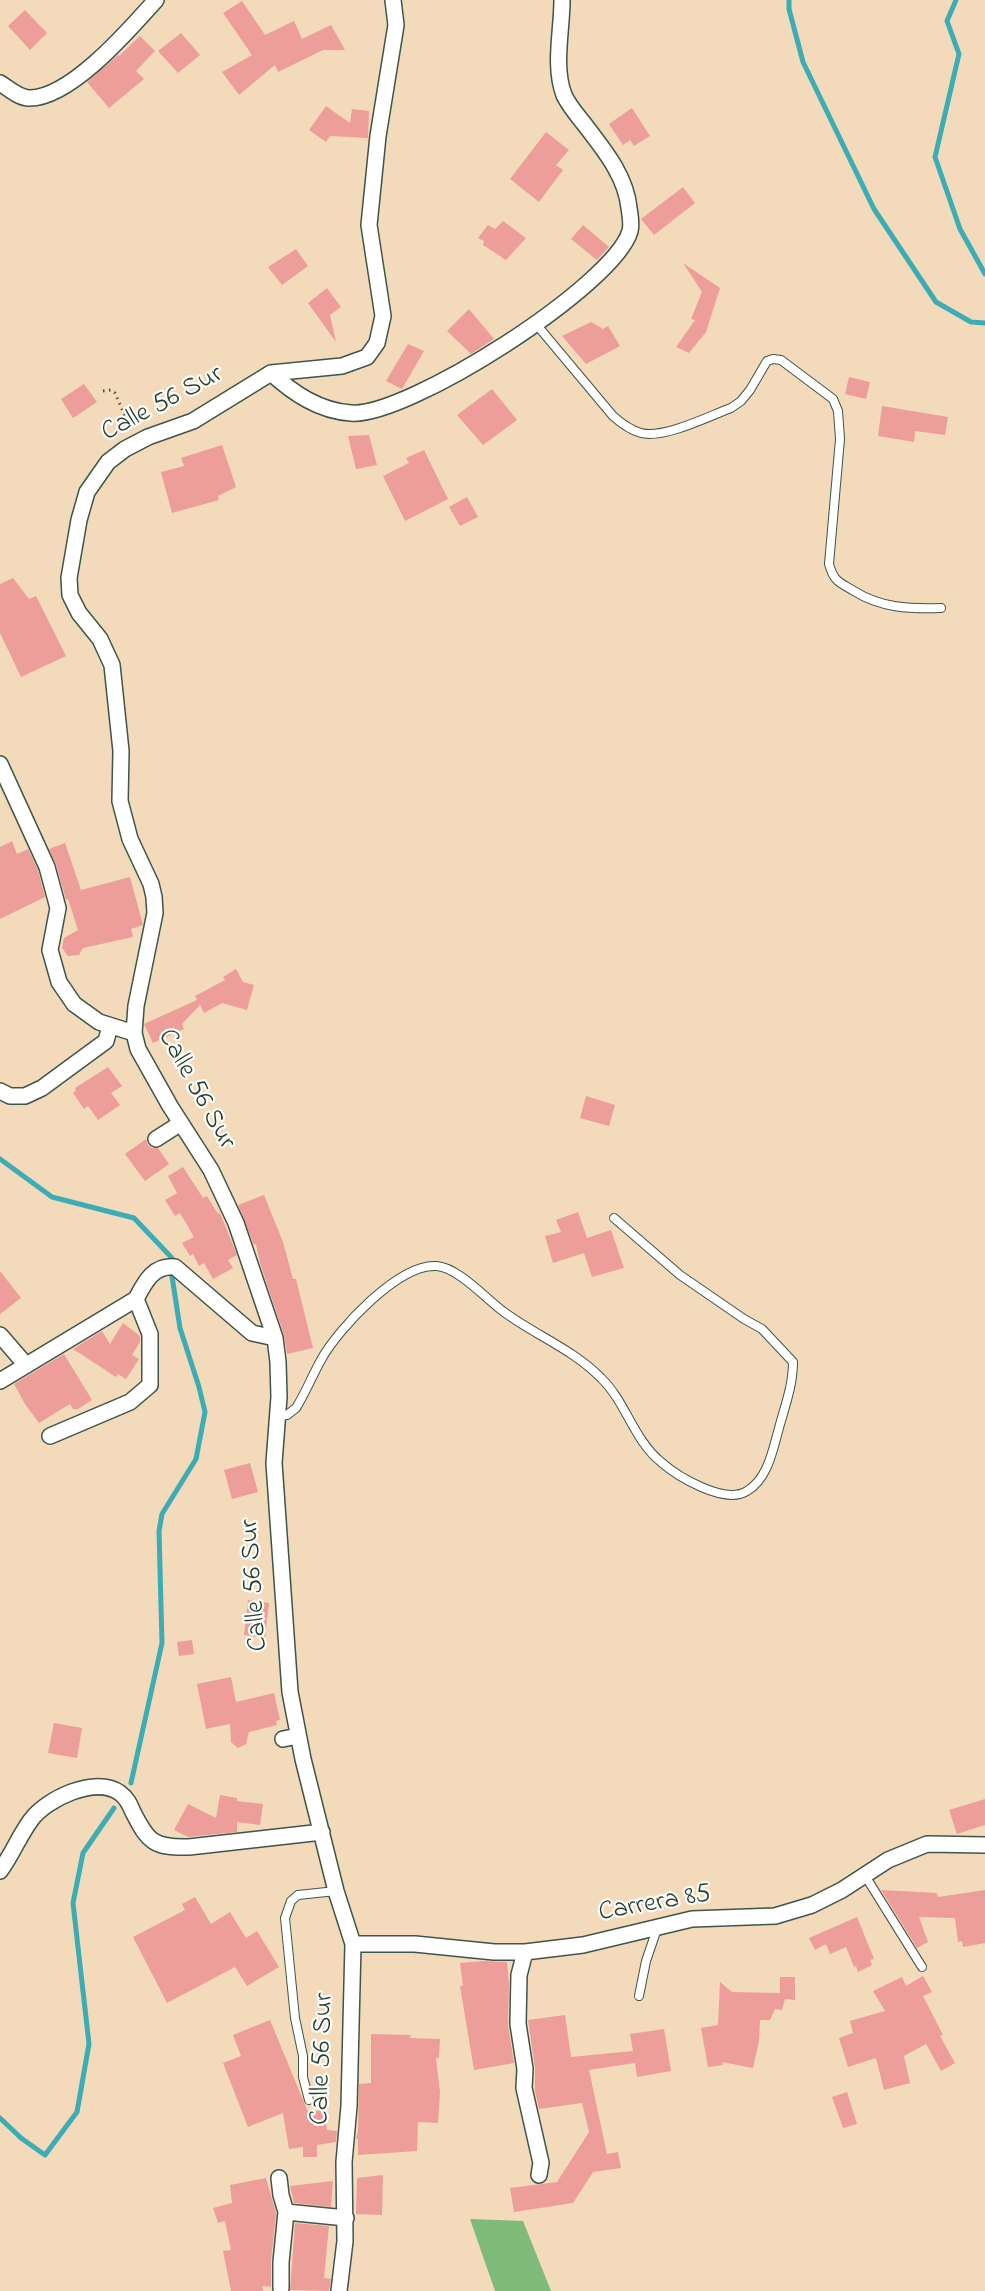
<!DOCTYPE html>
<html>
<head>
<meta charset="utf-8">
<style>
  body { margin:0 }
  canvas { display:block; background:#f2daba }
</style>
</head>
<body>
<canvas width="985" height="2291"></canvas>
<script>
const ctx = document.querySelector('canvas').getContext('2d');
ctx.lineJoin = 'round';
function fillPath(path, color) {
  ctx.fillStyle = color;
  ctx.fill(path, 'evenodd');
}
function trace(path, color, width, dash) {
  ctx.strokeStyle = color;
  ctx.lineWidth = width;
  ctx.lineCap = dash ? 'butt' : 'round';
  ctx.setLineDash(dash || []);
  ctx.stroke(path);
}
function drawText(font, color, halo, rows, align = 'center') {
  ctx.font = font + ' "Indie Flower",sans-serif';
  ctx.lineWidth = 4.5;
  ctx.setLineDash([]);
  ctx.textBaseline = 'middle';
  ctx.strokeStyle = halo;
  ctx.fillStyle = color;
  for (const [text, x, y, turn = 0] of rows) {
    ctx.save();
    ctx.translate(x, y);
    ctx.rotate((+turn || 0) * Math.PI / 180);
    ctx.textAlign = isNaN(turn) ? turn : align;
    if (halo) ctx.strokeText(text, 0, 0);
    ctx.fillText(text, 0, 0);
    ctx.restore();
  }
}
const forest = new Path2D(`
  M470 2219 523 2221 551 2291H495Z`);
const stream = new Path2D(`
  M789 0V9L803 62 874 209 936 302 971 322 985 323
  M956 0 947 21 959 54 935 157 960 229 985 274
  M0 1159 52 1197 134 1218 172 1258
  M131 1783 162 1643 159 1531 162 1514 196 1459 205 1412 199 1387 180 1328 171 1270
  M0 2118 21 2138 45 2155 77 2112 89 2044 73 1903 83 1853 114 1808`);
const building = new Path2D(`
  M242 1 265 35 294 21 302 39 331 25 345 50H323L278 72 275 65 239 95 222 72 252 55 223 13Z
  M25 10 47 33 30 50 8 26Z
  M181 33 200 55 178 73 158 51Z
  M140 36 155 51 136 71 144 79 109 108 87 82 118 55 119 56Z
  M326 106 350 123 352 109 369 111 368 138 330 136 326 142 309 130Z
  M632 108 650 136 634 146 630 140 623 145 609 124Z
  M546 132 569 150 556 165 563 170 539 202 510 179Z
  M683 187 695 203 654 235 641 219Z
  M503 221 526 238 506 260 483 245 484 241 478 238 488 225 495 229Z
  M583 225 609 247 597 260 571 239Z
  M296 249 308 266 282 285 268 267Z
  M683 263 720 288 706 332 689 353 676 347 695 320 691 319 702 292Z
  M327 288 341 307 330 315 336 342 308 303Z
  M469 309 494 339 471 354 447 331Z
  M591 322 603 329 608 326 620 346 586 364 562 336Z
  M408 344 424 351 402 389 386 381Z
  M849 377 870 382 866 399 845 394Z
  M84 384 97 402 73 418 61 399Z
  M492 389 517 420 483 445 457 415Z
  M882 406 948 417 945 435 915 431 914 442 878 436Z
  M369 435 377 465 356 469 348 436Z
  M222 445 236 487 218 496 219 500 172 513 161 472 184 466 181 458Z
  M424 450 448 499 405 521 383 476 409 463 406 458Z
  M467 497 478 517 460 526 449 507Z
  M13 578 29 599 36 596 66 656 21 677 0 633V584Z
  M12 841 17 854 28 849 38 870 45 897 0 919V847Z
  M65 843 81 890 130 877 143 925 131 929 133 937 83 948 79 955 68 956 62 948 64 938 78 930 68 899 66 900 56 864 49 849Z
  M236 969 243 982 254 985 247 1010 222 1003 204 1013 200 1005 182 1024 184 1029 153 1043 144 1024 197 1000 195 996 225 980 223 977Z
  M108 1067 122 1086 111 1093 120 1105 98 1120 88 1106 84 1109 73 1093 76 1090 75 1088Z
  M586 1096 615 1105 609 1126 580 1118Z
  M146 1139 148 1145 152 1148H158L169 1164 145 1181 125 1154Z
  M183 1167 203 1198 207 1196 218 1214 220 1213 237 1255 228 1260 233 1268 213 1279 204 1263 199 1266 193 1254 190 1256 182 1243 194 1237 180 1213 175 1216 165 1200 177 1193 168 1176Z
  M264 1195 283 1242 293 1279H296L313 1348 287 1354 284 1335 260 1263 256 1244 254 1245 238 1205Z
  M578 1212 587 1238 611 1230 624 1268 592 1277 584 1253 553 1263 545 1236 561 1232 556 1220Z
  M0 1271 21 1298 0 1314Z
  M123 1323 140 1336V1342L132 1355 139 1359 126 1379 118 1374 116 1377 73 1349 102 1331 110 1344Z
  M64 1354 92 1400 78 1409H73L70 1404 39 1423 25 1404 14 1384Z
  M250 1463 258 1492 232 1499 224 1470Z
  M248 1600 269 1603 265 1638 244 1635Z
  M192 1640 194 1654 179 1656 177 1642Z
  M231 1677 236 1702 274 1693 280 1720 276 1721 277 1725 249 1732 246 1744 238 1748 231 1742 230 1724 206 1729 197 1684Z
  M54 1723 82 1728 77 1758 48 1753Z
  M220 1795 237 1798V1801L263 1804 260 1825 237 1822V1832L188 1837 174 1830 188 1804 216 1818Z
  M985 1799V1825L957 1834 949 1810Z
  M881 1890 937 1893 938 1897 985 1890V1943L963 1947 962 1941 958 1942 955 1918 919 1917 928 1942 917 1948Z
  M195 1897 211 1924 230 1912 246 1938 257 1931 279 1967 247 1986 235 1967 167 2003 133 1937 185 1910 182 1904Z
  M857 1917 874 1959 870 1960 872 1965 858 1972 856 1966 854 1967 846 1947 830 1954 826 1944 815 1950 809 1938Z
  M483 1961 507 1962 509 1984 508 2025 514 2063 474 2070 460 1986H463L460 1963Z
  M923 1976 932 1992 923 1996 943 2035 940 2036 955 2063 941 2071 926 2044 904 2056 910 2083 884 2090 876 2058 848 2067 839 2038 853 2033 850 2021 885 2011 873 1991 902 1977 906 1986Z
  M780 1977H795V2000L785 1999 782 2010 775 2009 770 2020H760L759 2041 753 2068 722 2062 723 2065 708 2067 701 2028 718 2025 720 1982 732 1992 780 1993Z
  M565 2015 571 2057 633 2051 630 2034 664 2029 671 2071 637 2077 635 2063 589 2070 607 2154 618 2152 621 2168 593 2172 573 2203 514 2212 510 2188 557 2182 589 2132 582 2103 539 2109 535 2091V2068L528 2020Z
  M270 2020 308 2112 324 2110 327 2130 337 2131 336 2142 317 2145V2157H303V2147L289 2149 283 2113 248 2127 223 2063 241 2056 233 2035Z
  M371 2034 411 2035 410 2038 440 2039 439 2058H436L440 2092 438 2123 418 2122 417 2151 358 2155V2139H356L358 2131 359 2084 371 2083Z
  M847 2092 857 2124 843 2128 832 2097Z
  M383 2175 382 2215 356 2214 357 2178Z
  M266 2178 276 2213 271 2261V2287L262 2286 263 2291H231L223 2251 231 2250 225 2221 218 2223 213 2208 232 2203 230 2185Z
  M333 2181 331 2207 294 2203 290 2186Z
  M295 2223 329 2226 324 2278 331 2279 329 2291 290 2290Z`);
const path = new Path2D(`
  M103 391 111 390 115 393 131 430`);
const service = new Path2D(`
  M536 324 613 416C622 424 630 430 641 433 664 439 709 416 731 408L741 401 750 390 767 361 773 359 781 360 833 399 838 411 840 439 829 564C834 582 839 582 854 591 881 608 909 609 941 608
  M277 1416 287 1415 296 1408C306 1392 312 1376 321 1360 338 1329 399 1263 437 1266 459 1268 487 1300 504 1312 535 1335 574 1350 601 1378 626 1402 633 1439 661 1462 678 1477 725 1505 747 1491 768 1479 773 1449 779 1428 785 1406 793 1385 793 1362L762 1329 744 1319 680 1275 614 1218
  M864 1874 922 1967
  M639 1996 646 1961 657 1929
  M309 2100 303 2077V2056L295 2018 285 1918 291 1901 298 1895 336 1891`);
const minor = new Path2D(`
  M0 83C8 88 19 98 29 98 70 99 130 29 156 0
  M271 373C293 393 319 411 351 413 406 418 615 285 630 231 632 224 630 215 629 208 626 176 604 150 585 125 578 116 569 106 564 95 553 66 562 31 562 0
  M0 764 47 867 58 908 50 950 59 982 74 1004 99 1022 134 1033
  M0 1091 10 1096H25L42 1088 106 1041 110 1026
  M156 1139 181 1123
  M136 1299C145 1282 153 1265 175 1267L252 1333 275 1338
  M0 1335 26 1365
  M0 1381 136 1299 150 1334V1385L130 1402 50 1436
  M283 1739 298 1736
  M0 1871C12 1855 19 1836 31 1820 46 1799 96 1775 120 1793 127 1798 130 1805 133 1812 148 1842 154 1848 189 1847L322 1832
  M353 1944H415L494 1952H525L583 1945 692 1919 775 1916 812 1905 842 1890 888 1860 927 1844 985 1845
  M525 1952 519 1975 518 2024 525 2069 524 2088 541 2163 539 2175
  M279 2178 281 2195 286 2212
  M281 2288V2262L286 2212 346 2218
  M339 2291 345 2241 344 2162 349 2106 353 1944 336 1891 303 1759 290 1692 274 1463 279 1397 278 1362 275 1338 236 1223 211 1170 170 1106 138 1049 134 1033 136 1006 155 913 154 897 151 884 130 839 120 801 121 751 112 665 100 639 79 613 70 595 69 578 79 520 87 492 108 462 125 449 148 437 193 421 271 373 342 366 367 357 377 343 383 316 369 225 378 136 396 25 393 0`);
const streetNames = [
  ["Calle 56 Sur",163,405,-28],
  ["Calle 56 Sur",195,1090,61],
  ["Calle 56 Sur",256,1585,-94],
  ["Carrera 85",655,1905,-10],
  ["Calle 56 Sur",324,2059,-88]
];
fillPath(forest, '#7eba79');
trace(stream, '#3cadb5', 5);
fillPath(building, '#ed9e9b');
trace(service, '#3f5548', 10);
trace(minor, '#3f5548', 18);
trace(path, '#3f5548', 3, [1.5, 4.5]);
trace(service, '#fff', 8);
trace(minor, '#fff', 15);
drawText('27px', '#1f3d34', '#fdfcf7', streetNames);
</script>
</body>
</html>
